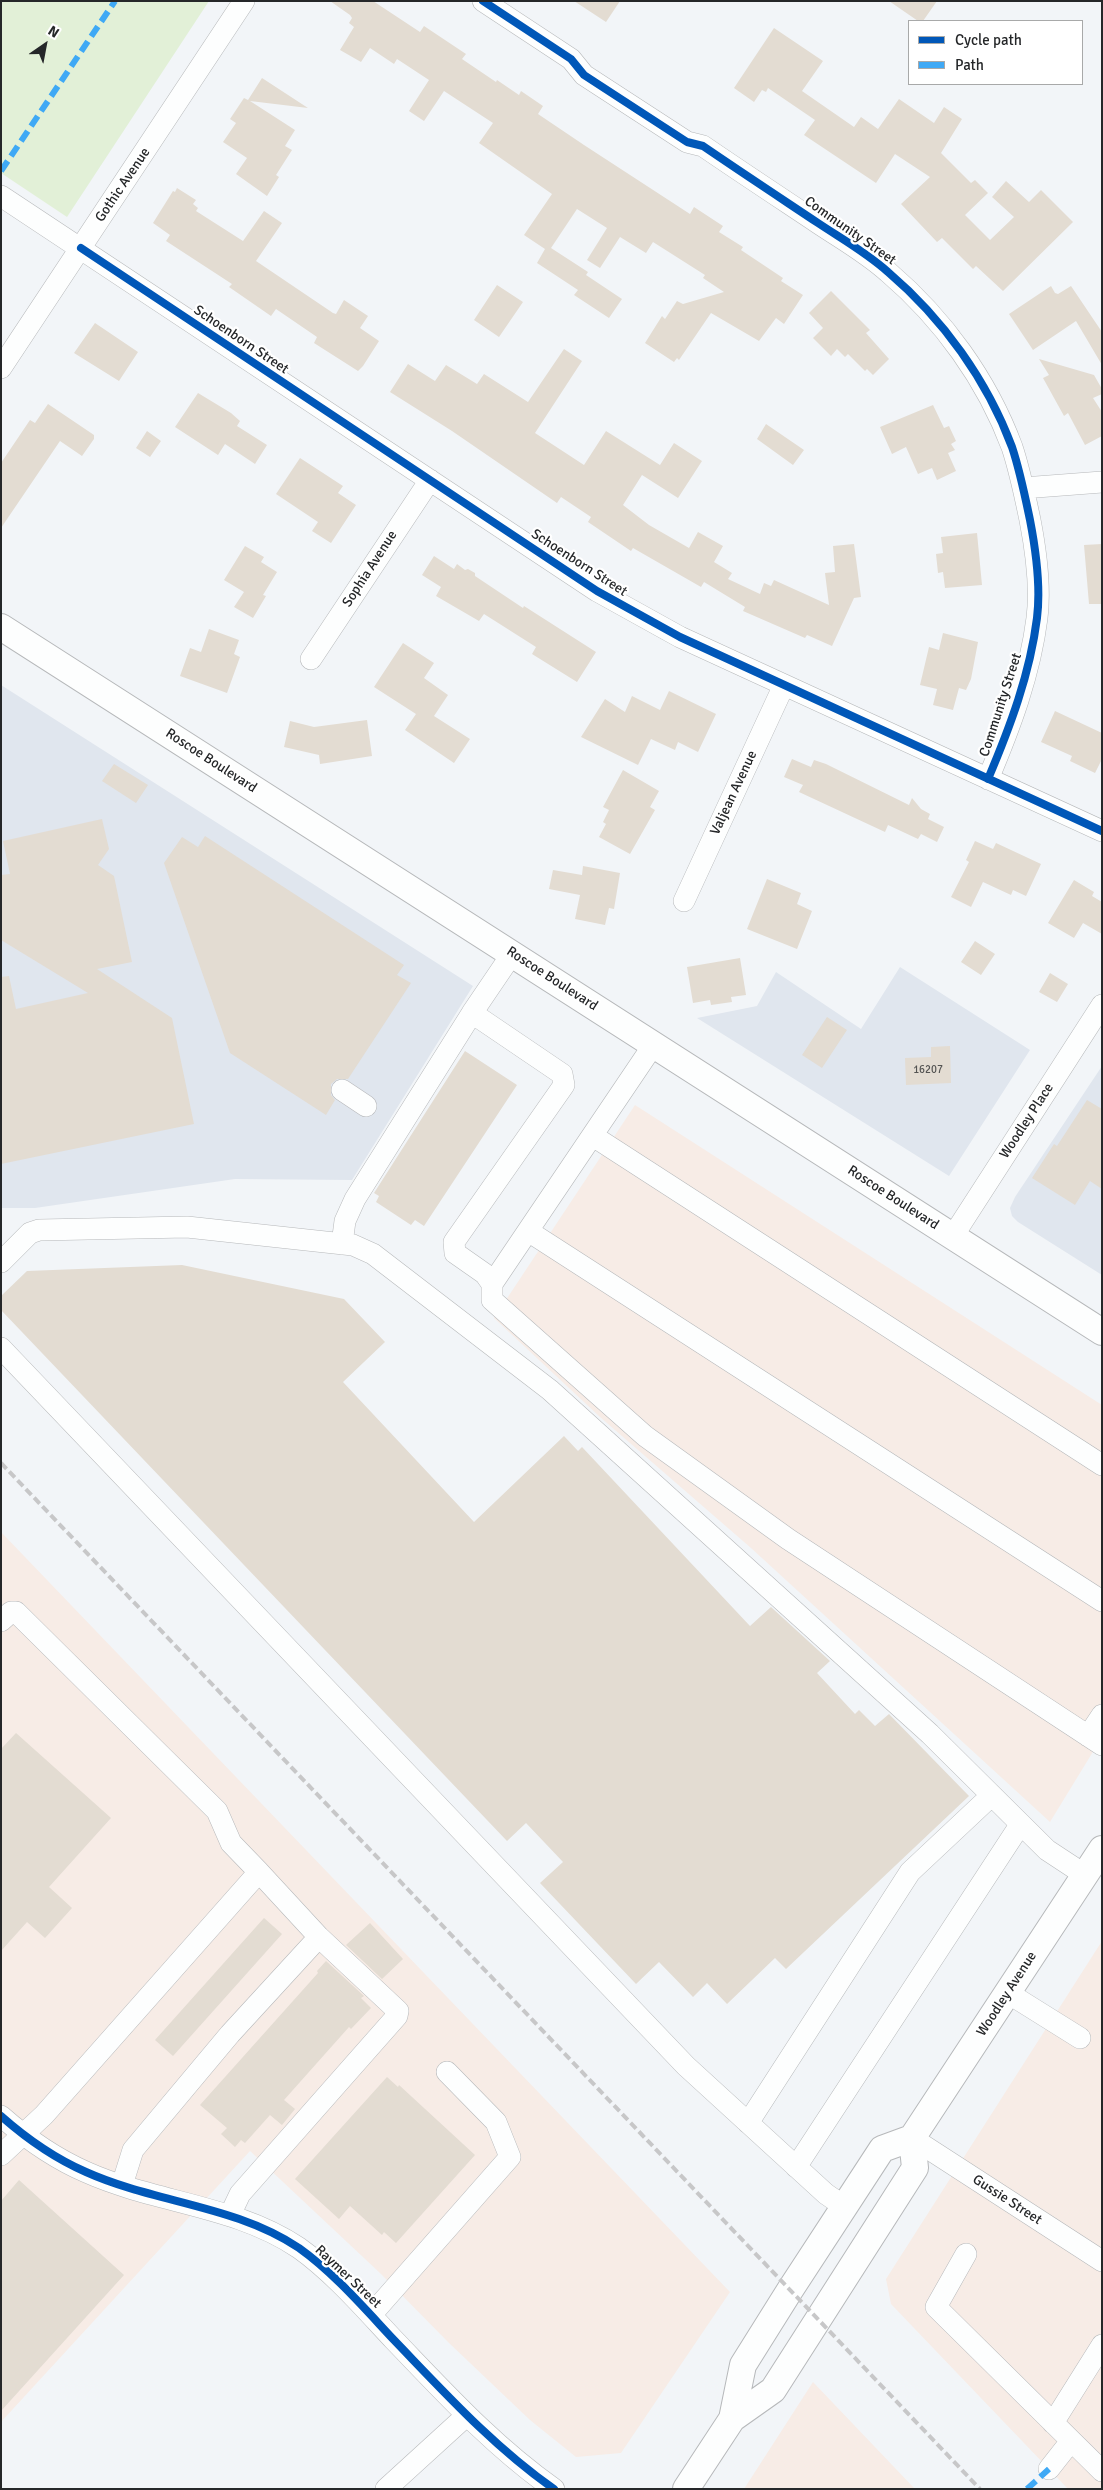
<!DOCTYPE html>
<html>
<head>
<meta charset="utf-8">
<style>
  body { margin:0 }
  #map { position:relative; width:1103px; height:2490px; overflow:hidden; background:#f2f5f8; font-family:Signika,sans-serif }
  canvas { display:block }
  .frame { position:absolute; inset:0; border:2px solid #252729; pointer-events:none }
  .legend { position:absolute; left:908px; top:20px; width:175px; height:65px; box-sizing:border-box; background:#fff; border:1px solid #a8a9a9; margin:0; padding:6px 9px; list-style:none; font-size:15px; color:#252729 }
  .legend li { display:flex; align-items:center; gap:10px; height:25px }
  .legend b { width:25px; border:1px solid #a8a9a9 }
  .north { position:absolute; left:20px; top:20px; width:50px; height:50px; -webkit-text-stroke:4px #fff; paint-order:stroke; rotate:33deg; font-size:14px; font-weight:700; line-height:20px; text-align:center; color:#252729 }
  .north::after { content:''; display:block; margin:auto; width:18px; height:22px; background:#252729; clip-path:polygon(50% 0,100% 100%,50% 72%,0 100%) }
</style>
</head>
<body>
<div id="map">
<canvas width="1103" height="2490"></canvas>
<div class="frame"></div>
<ul class="legend">
<li><b style="height:6px;background:#0057b8"></b>Cycle path</li>
<li><b style="height:6px;background:#3fa9f5"></b>Path</li>
</ul>
<div class="north">N</div>
</div>
<script>
const ctx = document.querySelector('canvas').getContext('2d');
ctx.lineJoin = 'round';
function fillPath(path, color) {
  ctx.fillStyle = color;
  ctx.fill(path, 'evenodd');
}
function trace(path, color, width, dash) {
  ctx.strokeStyle = color;
  ctx.lineWidth = width;
  ctx.lineCap = dash ? 'butt' : 'round';
  ctx.setLineDash(dash || []);
  ctx.stroke(path);
}
function drawText(font, color, halo, rows, align = 'center') {
  ctx.font = font + ' Signika,sans-serif';
  ctx.lineWidth = 4.5;
  ctx.setLineDash([]);
  ctx.textBaseline = 'middle';
  ctx.strokeStyle = halo;
  ctx.fillStyle = color;
  for (const [text, x, y, turn = 0] of rows) {
    ctx.save();
    ctx.translate(x, y);
    ctx.rotate((+turn || 0) * Math.PI / 180);
    ctx.textAlign = isNaN(turn) ? turn : align;
    if (halo) ctx.strokeText(text, 0, 0);
    ctx.fillText(text, 0, 0);
    ctx.restore();
  }
}
const built = new Path2D(`
  M1 685 473 986 352 1180 235 1179 35 1208H1Z
  M900 967 1030 1050 949 1176 697 1018 757 1006 776 972 861 1029Z
  M1102 1066V1275L1018 1222 1012 1216 1010 1208 1015 1197Z`);
const industrial = new Path2D(`
  M635 1105 1102 1405V1737L1050 1822 751 1548 600 1417 494 1318Z
  M1 1532 730 2292 621 2453 576 2457 530 2420 449 2343 381 2274 250 2151 1 2422Z
  M1102 1941V2489H1068L891 2304 886 2279Z
  M813 2382 915 2489H744Z`);
const green = new Path2D(`
  M1 1H209L67 217 1 173Z`);
const building = new Path2D(`
  M330 1H373L420 32 424 26 466 54 462 59 496 82 497 80 519 95 521 91 543 106 538 114 584 145 690 214 694 207 723 226 719 232 743 247 741 250 783 278 781 281 803 295 784 324 776 318 759 341 711 313 679 360 677 358 674 362 645 343 662 316 665 319 677 301 683 304 724 292 703 278 705 275 653 242 646 253 620 237 600 268 587 260 607 228 577 209 551 248 588 272 586 275 622 299 609 318 574 295 578 290 537 263 545 249 524 235 552 194 479 143 493 123 444 91 424 121 409 111 429 80 397 59 394 64 370 48 361 62 340 50 354 27 349 23 352 18 350 15Z
  M574 1H620L606 22Z
  M889 1H937L923 21H918Z
  M774 28 823 61 802 91 854 127 861 117 878 129 899 99 934 123 944 107 962 119 941 153 971 183 975 180 988 193 965 215 990 240 1014 217 992 197 1006 181 1029 202 1041 190 1073 222 1003 291 976 266 973 269 942 238 937 242 901 204 930 177 895 154 876 183 804 135 815 120 768 88 766 92 762 90 754 102 734 88Z
  M262 78 308 108 250 101 295 130 285 146 292 150 276 175 279 177 267 196 236 174 247 158 223 142 236 123 230 119 244 98 248 100Z
  M177 188 196 200 193 204 198 208 196 211 243 241 264 211 282 223 256 261 333 313 336 314 344 300 368 316 360 328 379 341 363 366 358 371 314 343 317 337 276 309 271 316 229 287 232 284 166 241 170 235 153 223 173 191 175 192Z
  M497 285 523 302 499 337 474 320Z
  M1051 286 1055 293 1058 294 1071 286 1102 332V365L1076 321 1033 350 1009 314Z
  M831 291 870 330 866 333 889 359 873 375 867 369 865 371 848 354 845 357 837 349 831 356 813 338 823 328 809 313Z
  M95 323 138 352 119 381 74 353Z
  M564 349 582 361 535 433 584 465 606 431 660 465 674 443 702 461 678 498 642 475 623 505 649 525 689 548 698 532 723 546 714 562 732 573 728 579 760 594 764 583 771 586 774 580 829 605 825 573 835 572 833 546 854 544 861 597 854 598 832 646 807 635 805 638 743 611 745 607 704 582 701 587 633 548 631 551 588 522 591 517 561 497 557 503 452 431 390 392 408 364 435 381 446 365 477 384 484 374 528 402Z
  M1039 359 1094 375 1102 389V394L1093 398 1102 412V436L1085 445 1068 413 1064 416 1043 378 1049 375Z
  M198 393 231 413 240 421 237 426 267 445 255 464 225 444 218 455 175 427Z
  M48 404 94 435V439L82 456 60 441 1 528V463L30 420 35 423Z
  M933 405 944 428 949 426 956 441 951 444 955 450 948 453 956 471 937 480 932 468 918 474 906 447 892 454 880 427Z
  M766 424 804 450 793 465 757 439Z
  M147 431 161 441 150 457 136 448Z
  M300 458 343 486 338 493 356 505 331 543 312 531 318 522 276 494Z
  M977 533 982 585 945 588 943 572 938 573 936 554 943 553 941 537Z
  M1102 544V604H1089L1084 545Z
  M245 546 264 557 261 562 277 572 263 595 266 596 253 618 234 607 244 592 224 580Z
  M434 556 454 569 457 564 465 570 468 569 475 573V576L523 608 524 606 596 652 577 682 532 654 536 647 484 614 479 621 436 596 441 587 422 575Z
  M209 629 239 640 234 654 240 657 227 693 180 676 190 648 201 652Z
  M943 633 978 642 971 679 966 690 959 688 953 710 933 705 937 689 920 685 929 647 939 650Z
  M403 643 434 663 424 678 448 695 434 716 470 739 454 763 405 730 416 714 374 687Z
  M669 691 716 714 698 752 678 742 675 750 651 739 638 765 581 737 605 699 625 712 632 696 660 710Z
  M1055 711 1102 733V759L1095 773 1070 761 1072 756 1041 742Z
  M367 720 372 756 320 764 319 755 284 747 290 721 314 727Z
  M792 759 811 767 814 760 826 764 909 805 912 798 921 809 930 814 928 819 944 827 937 842 921 834 918 839 888 825 885 832 799 792 803 785 784 777Z
  M114 764 148 785 136 803 102 781Z
  M623 770 659 791 650 807 655 810 630 854 599 837 606 824 603 822 609 810 603 807Z
  M102 819 109 849 98 865 114 876 132 962 97 969 172 1018 194 1124 1 1164V977L9 976 16 1009 88 993 1 940V875L10 874 3 841Z
  M205 836 404 965 397 975 411 983 348 1079H337L331 1084V1095L335 1100 326 1115 230 1053 164 863 182 837 198 847Z
  M975 841 993 849 996 843 1041 864 1026 896 1013 890 1011 895 983 882 971 907 951 897 969 862 966 860Z
  M583 866 620 873 614 909 609 908 605 925 575 919 580 895 549 889 553 870 582 875Z
  M767 879 801 893 797 904 812 911 797 949 747 929Z
  M1074 880 1094 892 1092 896 1102 902V934L1083 923 1074 938 1048 923Z
  M975 941 995 954 981 975 961 962Z
  M740 958 746 995 731 997 732 1002 711 1005 710 1000 693 1003 687 967Z
  M1050 973 1068 984 1057 1002 1039 992Z
  M827 1017 847 1030 822 1068 802 1055Z
  M950 1046 951 1083 906 1085 905 1058 931 1057V1047Z
  M465 1051 517 1085 424 1226 415 1220 411 1225 376 1202 379 1196 374 1193Z
  M1087 1100 1102 1109V1189L1090 1181 1075 1205 1032 1178 1054 1144 1057 1146Z
  M182 1265 344 1299 385 1342 343 1382 474 1522 564 1436 578 1451 582 1447 750 1626 771 1607 830 1661 817 1673 855 1714 859 1710 875 1726 889 1714 969 1796 786 1969 775 1958 727 2004 707 1983 693 1997 659 1962 636 1984 540 1883 563 1862 526 1823 507 1841 1 1310V1296L27 1271Z
  M16 1733 111 1818 49 1887 72 1908 45 1938 27 1922 1 1951V1749Z
  M264 1918 282 1934 173 2056 155 2040Z
  M370 1923 403 1959 382 1979 346 1945Z
  M326 1961 364 1996 361 1998 371 2008 351 2029 349 2027 284 2100 295 2109 282 2125 270 2115 245 2143 241 2140 235 2147 221 2134 227 2128 200 2105 318 1973 317 1971Z
  M387 2077 398 2087 399 2085 475 2155 396 2243 384 2232 382 2235 350 2206 339 2219 295 2179Z
  M19 2180 124 2275 1 2411V2201Z`);
const minor = new Path2D(`
  M483 1 571 59 584 75 687 142 703 146C741 172 779 197 818 223 842 239 867 253 888 272 943 319 987 380 1012 447 1020 471 1025 496 1030 520 1036 551 1041 586 1037 618 1030 674 1010 727 988 779
  M1 196 597 591 680 637 1102 831
  M1 368 244 1
  M1023 488 1102 482
  M311 659 430 480
  M684 901 784 685
  M654 1044 492 1284V1300L645 1436 788 1539 1102 1745
  M342 1090 366 1106
  M593 1136 1102 1465
  M528 1231 1102 1601
  M953 1236 1102 1005
  M342 1244 345 1221 355 1199 472 1013
  M1 1262 30 1233 39 1230 187 1227 353 1245 373 1254 550 1390 930 1734 1047 1850 1085 1875
  M492 1284 485 1274 455 1253 454 1242 564 1085 562 1074 472 1013 512 954
  M1 1348 686 2066 826 2194 845 2207
  M1 1621 11 1612H16L217 1811 231 1843 259 1872
  M1088 1736 1102 1715
  M1008 1993 1080 2038
  M1 2116C27 2139 54 2158 86 2172 155 2203 235 2205 299 2248 334 2273 364 2308 394 2340 445 2393 493 2446 554 2489
  M748 2123 910 1872 991 1796
  M912 2138 1102 2261
  M1 2155 44 2115 259 1872 319 1937 398 2011 397 2016 240 2194 230 2215
  M796 2167 1020 1825
  M122 2185 133 2150 230 2034 319 1937
  M966 2254 936 2307 1102 2471
  M371 2315 510 2157 496 2122 447 2072
  M1053 2423 1102 2345
  M1049 2469 1071 2441
  M386 2489 466 2416`);
const major = new Path2D(`
  M1 627 1102 1332
  M732 2419 743 2365 790 2290 882 2149 912 2138 1102 1849
  M686 2489 732 2419 773 2390 915 2168 912 2138`);
const rail = new Path2D(`
  M1 1463 980 2489`);
const quiet = new Path2D(`
  M1 171 115 1
  M1027 2489 1049 2469`);
const cycleway = new Path2D(`
  M483 1 571 59 584 75 687 142 703 146C741 172 779 197 818 223 842 239 867 253 888 272 943 319 987 380 1012 447 1020 471 1025 496 1030 520 1036 551 1041 586 1037 618 1030 674 1010 727 988 779
  M81 248 597 591 680 637 1102 831
  M1 2116C27 2139 54 2158 86 2172 155 2203 235 2205 299 2248 334 2273 364 2308 394 2340 445 2393 493 2446 554 2489`);
const numberNames = [
  ["16207",928,1070]
];
const streetNames = [
  ["Gothic Avenue",123,185,-56],
  ["Community Street",850,231,35],
  ["Schoenborn Street",241,340,34],
  ["Schoenborn Street",579,563,33],
  ["Sophia Avenue",370,569,-57],
  ["Community Street",1001,705,-72],
  ["Roscoe Boulevard",211,761,33],
  ["Valjean Avenue",734,793,-65],
  ["Roscoe Boulevard",552,979,33],
  ["Woodley Place",1027,1121,-57],
  ["Roscoe Boulevard",893,1198,33],
  ["Woodley Avenue",1007,1994,-57],
  ["Gussie Street",1007,2200,33],
  ["Raymer Street",348,2277,43]
];
fillPath(built, '#e0e6ee');
fillPath(industrial, '#f7ece6');
fillPath(green, '#e2f0d7');
fillPath(building, '#e3dcd2');
trace(minor, '#b6b8ba', 22);
trace(major, '#b6b8ba', 28);
trace(minor, '#fdfefe', 21);
trace(major, '#fdfefe', 26);
trace(rail, '#c7c7c8', 4, [8, 4]);
trace(quiet, '#3fa9f5', 6, [12, 6]);
trace(cycleway, '#0057b8', 8);
drawText('11px', '#545453', null, numberNames);
drawText('14px', '#252729', '#fff', streetNames);
</script>
</body>
</html>
